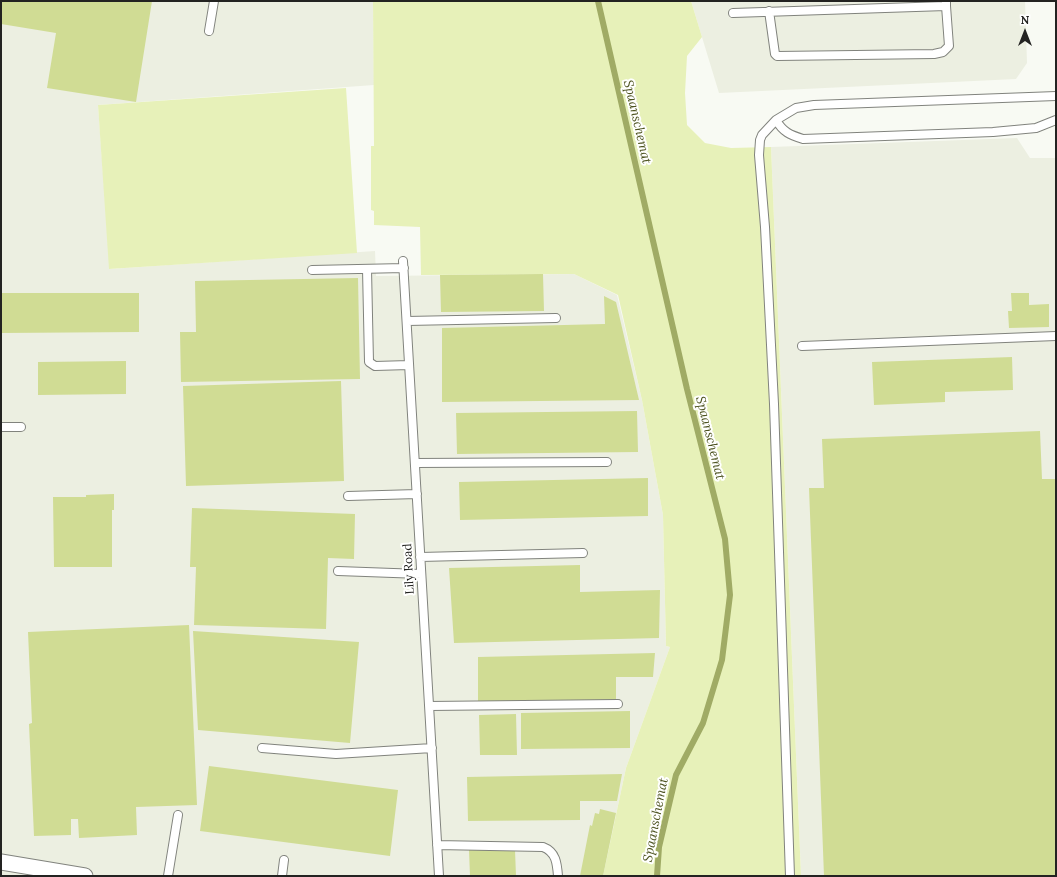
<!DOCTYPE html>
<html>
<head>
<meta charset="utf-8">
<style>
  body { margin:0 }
  #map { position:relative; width:1057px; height:877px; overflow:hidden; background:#f8faf3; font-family:Lora,serif }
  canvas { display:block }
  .frame { position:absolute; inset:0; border:2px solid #232321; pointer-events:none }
  .north { position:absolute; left:1005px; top:12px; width:40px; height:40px; -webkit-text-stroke:3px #fffffe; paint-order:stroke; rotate:0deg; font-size:11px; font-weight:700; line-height:16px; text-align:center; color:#232321 }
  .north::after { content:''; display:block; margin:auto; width:14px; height:18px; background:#232321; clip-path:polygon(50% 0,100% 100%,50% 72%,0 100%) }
</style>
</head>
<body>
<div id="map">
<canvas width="1057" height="877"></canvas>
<div class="frame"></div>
<div class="north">N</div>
</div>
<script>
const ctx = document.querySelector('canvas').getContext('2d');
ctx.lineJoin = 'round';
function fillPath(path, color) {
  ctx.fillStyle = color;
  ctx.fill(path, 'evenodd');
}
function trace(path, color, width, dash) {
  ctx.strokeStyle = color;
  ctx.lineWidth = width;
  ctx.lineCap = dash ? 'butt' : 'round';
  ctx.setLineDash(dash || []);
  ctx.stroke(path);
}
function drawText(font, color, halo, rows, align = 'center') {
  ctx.font = font + ' Lora,serif';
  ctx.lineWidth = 4;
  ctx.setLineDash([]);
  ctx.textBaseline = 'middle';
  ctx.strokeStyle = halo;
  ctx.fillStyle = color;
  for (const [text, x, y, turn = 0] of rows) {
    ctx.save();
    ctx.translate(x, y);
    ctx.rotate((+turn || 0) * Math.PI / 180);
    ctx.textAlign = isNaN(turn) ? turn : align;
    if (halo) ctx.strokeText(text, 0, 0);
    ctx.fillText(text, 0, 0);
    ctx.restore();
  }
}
const built = new Path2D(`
  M1 1H373L374 85 98 105 110 269 375 251 376 276 574 274 617 295 642 400 663 515 666 646 670 647 626 768 603 876H1Z
  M691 1H1025L1027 63 1016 79 719 93Z
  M1017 138 1030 158H1056V876H801L771 147Z`);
const green = new Path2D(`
  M373 1H691L702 37 687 56 685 93 687 125 705 143 731 148 771 147 801 876H603L626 768 670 647 666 646 663 515 642 400 618 295 574 274 421 275 420 227 374 225V211L371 210V146H374Z
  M346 88 357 253 109 269 98 105Z`);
const stream = new Path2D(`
  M598 1 687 389 725 539 730 595 722 660 703 723 676 775 659 847 657 876`);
const building = new Path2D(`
  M1 1H152L136 102 47 88 56 33 1 24Z
  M543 274 544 311 441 312 440 275Z
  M358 278 360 379 181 382 180 332H196L195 281Z
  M1 293H139V332L1 333Z
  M1011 293H1029V305L1049 304V327L1009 328 1008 311H1012Z
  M604 296 616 302 639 400 442 402V328L605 324Z
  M1012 357 1013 390 945 392V402L874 405 872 362Z
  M126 361V394L38 395V362Z
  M341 381 344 481 186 486 183 386Z
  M637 411 638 452 457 454 456 413Z
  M1040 431 1042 479H1056V876H824L809 488H824L822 439Z
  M648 478V516L460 520 459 482Z
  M114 494V510H112V567H54L53 497H86V495Z
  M192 508 355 514 354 559 328 558 326 629 194 625 196 567H190Z
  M580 565V592L660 590 659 638 454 643 449 568Z
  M189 625 197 805 136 807 137 835 79 838 78 819H71V835L34 836 29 724 32 723 28 632Z
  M193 631 359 642 350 743 198 730Z
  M655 653 653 677H616V701H478V657Z
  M630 711V748L521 749V713Z
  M516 714 517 755H480L479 715Z
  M209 766 398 790 390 856 200 831Z
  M622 774 617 801H580V820L468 821 467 777Z
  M600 809 616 813 603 876H580L590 825 592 826 595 813 599 814Z
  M469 850H515L516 876H470Z`);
const lane = new Path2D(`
  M769 11 775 54 777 56 934 54 943 52 949 46 946 6
  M733 13 946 6V2
  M209 31 214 1
  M1056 96 814 105 796 108 776 120C783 132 790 135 803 139L993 132 1036 128 1056 120
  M776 120 762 135 760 140 759 155 765 227 774 404 790 876
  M403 261 439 876
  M367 269 369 362 375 366 409 365
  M312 270 404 268
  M407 321 556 318
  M802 346 1056 336
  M1 427H21
  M415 463 607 462
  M348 496 417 494
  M420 557 583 553
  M338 571 421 574
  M429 706 618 704
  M262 748 336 754 432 748
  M437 845 543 847C556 852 557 863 558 876
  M168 876 178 815
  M282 876 284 860`);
const street = new Path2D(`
  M1 862 85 876`);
const streetNames = [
  ["Lily Road",409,569,-93]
];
const waterNames = [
  ["Spaanschemat",637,122,77],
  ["Spaanschemat",710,438,76],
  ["Spaanschemat",656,820,-79]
];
fillPath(built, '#ecefe1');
fillPath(green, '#e7f1b9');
trace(stream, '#a0ab65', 6);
fillPath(building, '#d0dc94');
trace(lane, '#81837d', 10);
trace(street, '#81837d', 17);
trace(lane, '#fff', 8);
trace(street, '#fff', 15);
drawText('12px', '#232321', '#fffffe', streetNames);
drawText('italic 13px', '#4d5320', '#fffffe', waterNames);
</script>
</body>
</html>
